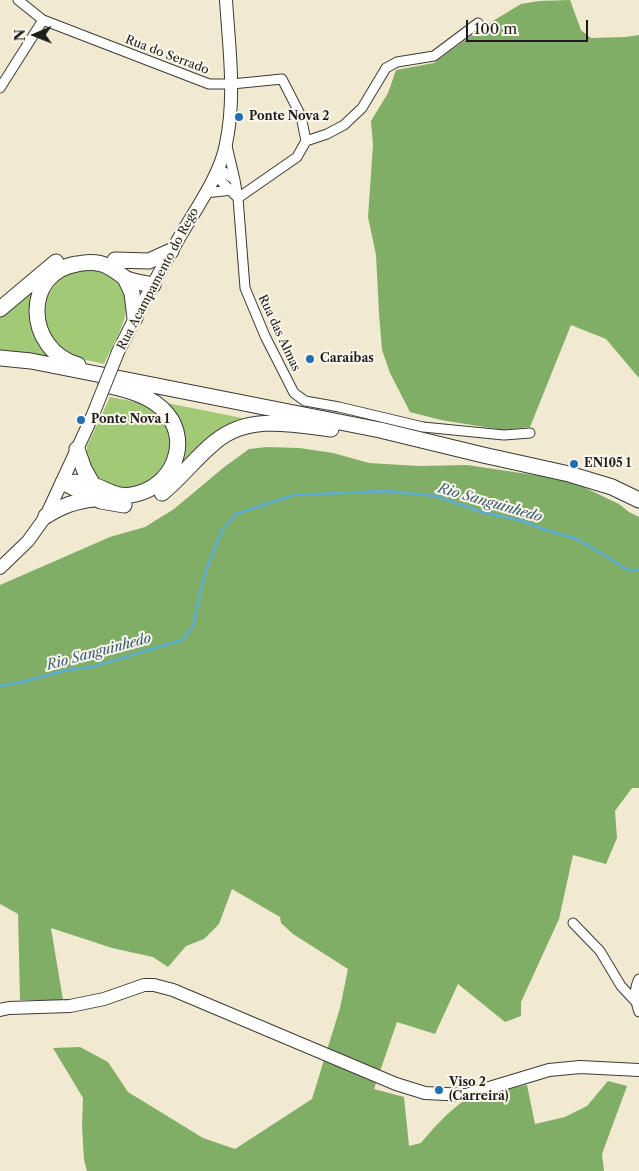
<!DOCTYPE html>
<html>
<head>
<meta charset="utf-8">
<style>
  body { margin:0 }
  #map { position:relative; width:639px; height:1171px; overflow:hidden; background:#f1ead0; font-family:"Libre Caslon Text",serif }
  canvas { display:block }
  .north { position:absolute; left:10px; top:10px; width:50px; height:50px; -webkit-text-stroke:4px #fbf7ec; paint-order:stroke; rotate:269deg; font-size:14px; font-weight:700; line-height:20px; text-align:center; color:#1c1c1c }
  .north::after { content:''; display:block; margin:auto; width:18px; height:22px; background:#1c1c1c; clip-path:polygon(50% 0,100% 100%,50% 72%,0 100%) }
  .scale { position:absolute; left:466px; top:20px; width:122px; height:22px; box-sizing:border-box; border:2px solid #1c1c1c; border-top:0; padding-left:6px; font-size:15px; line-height:18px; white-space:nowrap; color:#1c1c1c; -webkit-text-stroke:4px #fbf7ec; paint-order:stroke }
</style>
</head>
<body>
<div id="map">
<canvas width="639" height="1171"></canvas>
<div class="north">N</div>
<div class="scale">100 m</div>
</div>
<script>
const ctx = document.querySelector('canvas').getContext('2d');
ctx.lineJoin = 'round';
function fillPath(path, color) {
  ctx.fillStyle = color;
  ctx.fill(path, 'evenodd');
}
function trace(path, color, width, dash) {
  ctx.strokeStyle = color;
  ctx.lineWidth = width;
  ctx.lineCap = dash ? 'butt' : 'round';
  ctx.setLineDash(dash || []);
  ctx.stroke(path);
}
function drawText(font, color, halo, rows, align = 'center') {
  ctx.font = font + ' "Libre Caslon Text",serif';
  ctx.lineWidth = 4;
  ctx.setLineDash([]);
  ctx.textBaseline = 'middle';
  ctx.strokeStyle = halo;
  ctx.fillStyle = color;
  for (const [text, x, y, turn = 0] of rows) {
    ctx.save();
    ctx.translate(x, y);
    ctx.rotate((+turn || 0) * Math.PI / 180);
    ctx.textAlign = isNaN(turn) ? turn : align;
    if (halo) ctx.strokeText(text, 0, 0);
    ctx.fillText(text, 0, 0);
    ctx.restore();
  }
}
const green = new Path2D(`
  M91 268C100 271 113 275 119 283 139 307 114 341 104 364L73 357 51 341 43 314 45 301 53 287 62 276 75 270Z
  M44 278 32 323 38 343 51 358 0 351V313Z
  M110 397 141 403 153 410 163 420 169 432 171 446 168 460 151 484 122 492 94 478 87 455V446Z
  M162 402 252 420 177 475 182 456Z`);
const forest = new Path2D(`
  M570 0 581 30 591 38 625 37 639 35V378L606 339 571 325 530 427 503 430 441 420 410 412 390 373 382 350 379 313 376 255 368 217 373 145 371 121 388 93 396 70 434 63 483 27 521 4 539 1Z
  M267 447 299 448 333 453 369 463 419 466 467 465 541 476 575 483 619 504 629 512 639 517V788H632L615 811 617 838 606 864 573 855 559 919 521 1002V1016L505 1022 458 984 435 1034 397 1022 374 1089 404 1097 409 1146 421 1143C431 1131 452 1107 466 1100 481 1093 510 1088 527 1085L535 1124 565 1117 587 1106 608 1081 627 1086 602 1154 604 1171H87L84 1160 82 1126 83 1098 53 1048 80 1047 108 1062 128 1092 203 1138 235 1149 312 1099 340 1008 348 969 293 934 281 923 280 917 232 889 219 924 204 939 186 946 168 967 153 957 112 948 51 928 63 1000H20L18 914 0 904V585L110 537 145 527 174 509 223 468 249 449Z`);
const stream = new Path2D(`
  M0 686 26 681 67 670 92 667 182 640 193 626 205 573 222 530 236 514 294 495 385 491 436 496 482 512 519 520 549 531 574 538 591 547 628 570H639`);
const street = new Path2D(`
  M18 0 43 20 209 84H232L282 79 301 116 306 141
  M478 23 434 56 397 62 386 68 362 108 344 125 327 134 306 141 297 157 238 198 245 288 265 336 294 393 305 401 339 407 423 427 504 435 530 433
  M0 88 43 20
  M227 146 235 180
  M216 171 224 172 235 180 238 198 220 180Z
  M205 193 232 190
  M573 923 600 951 621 986 635 1001
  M639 979C633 990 635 1001 639 1012`);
const secondary = new Path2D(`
  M118 352C137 313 157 276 179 238 195 210 220 176 226 144 236 97 229 47 226 0
  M0 568 28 541 46 516 92 417
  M0 1010 9 1008 70 1006 104 999 144 985H154L173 990 396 1084 425 1093 466 1095 549 1070 580 1067 639 1070`);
const primary = new Path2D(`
  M115 260 149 261 171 251
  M125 278 132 293 135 318
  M0 309 56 262
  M0 358 31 361 380 430 483 455 569 474 612 487 639 500
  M78 365C24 349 23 272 77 264 87 262 99 262 107 266 114 269 120 275 127 279 135 282 144 283 153 285
  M77 449 84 469 93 485
  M63 483C72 482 83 481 93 485 109 490 116 499 136 494 172 486 191 443 167 414 153 396 128 390 106 385
  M66 484 101 501 124 505
  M162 493C181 478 196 457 215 442 248 414 292 424 331 429
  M46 516C62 506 75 501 94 499`);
const secondaryBridge = new Path2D(`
  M92 417 118 352`);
const markers = [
  [239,117,5,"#1f6fb2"],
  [310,359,5,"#1f6fb2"],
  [81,420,5,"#1f6fb2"],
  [574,464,5,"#1f6fb2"],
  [439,1090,5,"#1f6fb2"]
];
const streetNames = [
  ["Rua do Serrado",167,55,21],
  ["Rua Acampamento do Rego",158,279,-62],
  ["Rua das Almas",279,333,65]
];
const poiNames = [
  ["Ponte Nova 2",249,117],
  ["Caraíbas",320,359],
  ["Ponte Nova 1",91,420],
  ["EN105 1",584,464],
  ["Viso 2",449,1083],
  ["(Carreira)",449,1097]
];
const waterNames = [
  ["Rio Sanguinhedo",490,503,16],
  ["Rio Sanguinhedo",99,652,-15]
];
fillPath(green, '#a2ca76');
fillPath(forest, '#81ae67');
trace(stream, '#5caed7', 2.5);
trace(street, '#3c3b37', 11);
trace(secondary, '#3c3b37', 14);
trace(primary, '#3c3b37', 17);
trace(street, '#fff', 9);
trace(secondary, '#fff', 12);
trace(primary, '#fff', 15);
trace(secondaryBridge, '#3c3b37', 14, []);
trace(secondaryBridge, '#fff', 12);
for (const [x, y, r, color] of markers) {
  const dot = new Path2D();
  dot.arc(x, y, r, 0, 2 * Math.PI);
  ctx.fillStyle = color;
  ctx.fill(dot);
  trace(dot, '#fbf7ec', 2);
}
drawText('12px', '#1c1c1c', '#fbf7ec', streetNames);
drawText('bold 12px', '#1c1c1c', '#fbf7ec', poiNames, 'left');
drawText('italic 14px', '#395e70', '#fbf7ec', waterNames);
</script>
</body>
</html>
